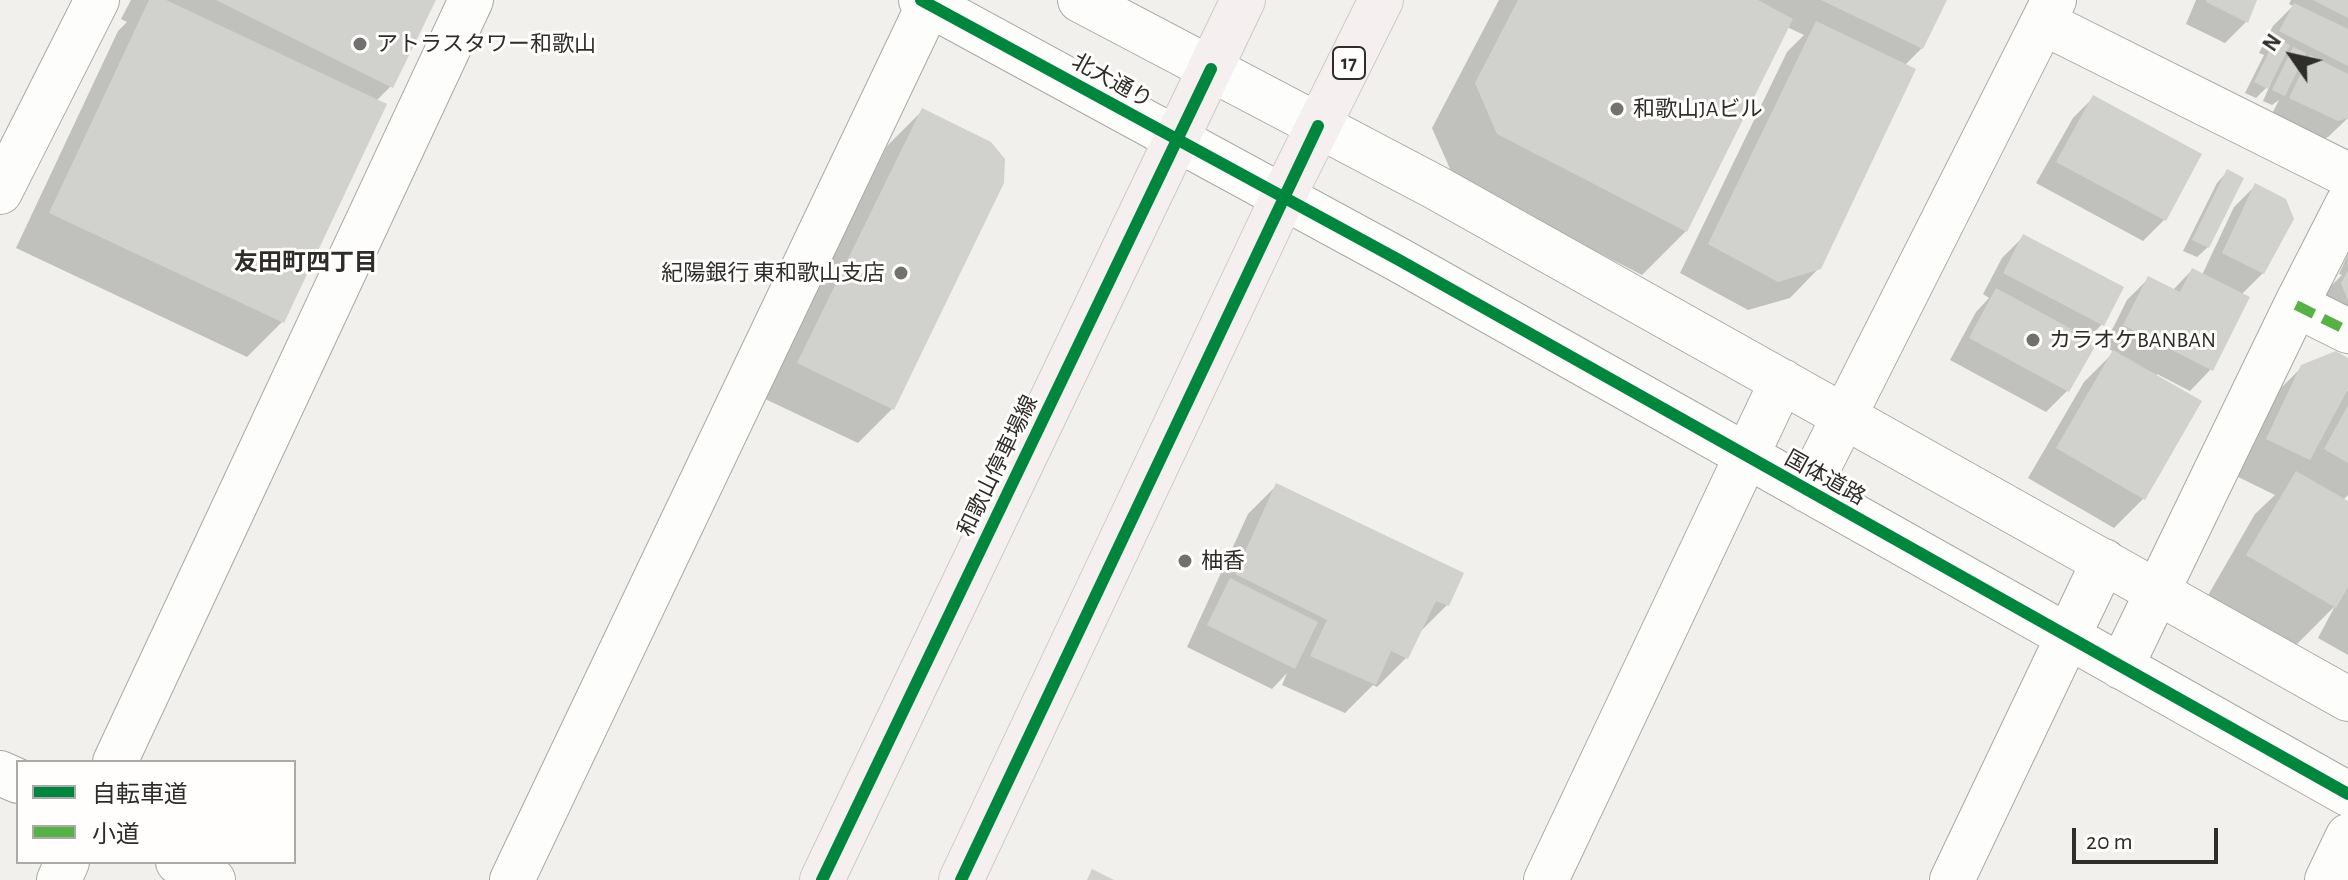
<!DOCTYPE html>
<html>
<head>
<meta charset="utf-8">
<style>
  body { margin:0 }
  #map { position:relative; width:2348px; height:880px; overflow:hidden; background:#f1f0ed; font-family:"Alegreya Sans","Noto Sans JP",sans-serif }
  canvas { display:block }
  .legend { position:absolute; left:16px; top:760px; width:280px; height:104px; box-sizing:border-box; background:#fffefc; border:2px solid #abaaa8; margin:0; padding:10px 14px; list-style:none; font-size:24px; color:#2e2d2b }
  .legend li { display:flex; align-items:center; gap:16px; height:40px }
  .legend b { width:40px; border:2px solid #abaaa8 }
  .north { position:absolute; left:2252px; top:16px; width:80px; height:80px; -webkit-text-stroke:6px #fffefc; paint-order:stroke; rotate:304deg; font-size:22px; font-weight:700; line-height:32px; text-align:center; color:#2e2d2b }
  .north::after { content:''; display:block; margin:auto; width:28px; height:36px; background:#2e2d2b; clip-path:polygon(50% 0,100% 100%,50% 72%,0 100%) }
  .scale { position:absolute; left:2072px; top:828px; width:146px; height:36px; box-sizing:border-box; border:4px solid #2e2d2b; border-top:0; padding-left:10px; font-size:24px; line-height:28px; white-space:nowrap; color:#2e2d2b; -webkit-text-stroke:6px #fffefc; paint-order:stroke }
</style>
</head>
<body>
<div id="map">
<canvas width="2348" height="880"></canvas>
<ul class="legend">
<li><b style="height:10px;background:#00873e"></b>自転車道</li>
<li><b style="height:10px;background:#56b246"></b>小道</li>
</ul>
<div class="north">N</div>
<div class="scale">20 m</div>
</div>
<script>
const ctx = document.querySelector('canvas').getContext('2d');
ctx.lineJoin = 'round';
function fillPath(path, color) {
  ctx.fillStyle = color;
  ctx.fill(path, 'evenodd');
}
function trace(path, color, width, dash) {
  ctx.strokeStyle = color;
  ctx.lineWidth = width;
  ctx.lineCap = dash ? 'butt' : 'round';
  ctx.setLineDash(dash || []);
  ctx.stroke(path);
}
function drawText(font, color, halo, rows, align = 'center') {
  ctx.font = font + ' "Alegreya Sans","Noto Sans JP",sans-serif';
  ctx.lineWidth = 6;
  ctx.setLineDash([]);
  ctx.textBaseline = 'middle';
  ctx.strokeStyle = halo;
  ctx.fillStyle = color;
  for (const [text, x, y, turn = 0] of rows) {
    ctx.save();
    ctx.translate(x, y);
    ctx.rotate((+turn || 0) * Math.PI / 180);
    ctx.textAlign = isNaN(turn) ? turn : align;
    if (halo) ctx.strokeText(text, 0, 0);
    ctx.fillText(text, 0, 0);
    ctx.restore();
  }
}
const shadow = new Path2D(`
  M131 0H434L391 86 376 101 282 322 247 357 16 248 118 31 127 22 121 19Z
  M1499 0H1945L1922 48 1904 66 1819 268 1790 298 1748 310 1680 273 1787 52 1804 35 1787 27 1686 231 1642 275 1454 178 1432 128Z
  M2196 0H2255L2246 22 2225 43 2186 24Z
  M2291 0H2348V118L2328 137 2316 142 2269 120 2279 100 2272 105 2263 101 2271 83 2256 98 2245 93 2264 55 2259 53 2273 26 2293 6 2289 4Z
  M2094 97 2199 155 2164 220 2143 241 2036 183 2073 118Z
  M922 111 893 408 858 443 763 398 887 146Z
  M2227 172 2208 247 2197 257 2183 251 2217 183Z
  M2255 186 2263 273 2241 295 2211 369 2190 391 2157 374 2155 377 2199 402 2143 499 2114 528 2028 478 2084 382 2114 352 2104 346 2127 300 2148 279 2172 291 2192 270 2202 275 2234 207Z
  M2023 237 2102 324 2087 340 2067 391 2046 412 1950 360 1976 312 1989 298 1983 294 2002 258Z
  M2348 254V320L2332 336 2324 293 2342 275 2339 274Z
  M2348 360V385L2344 394 2348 390V495L2343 500 2348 503V655L2318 638 2335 606 2294 647 2207 597 2255 514 2275 495 2232 474 2266 403 2302 367Z
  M1277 485 1447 605 1417 635 1406 658 1377 687 1373 685 1345 713 1282 685 1287 673 1272 689 1187 647 1248 514Z`);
const building = new Path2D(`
  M149 0H166L387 104 284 323 49 213Z
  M216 0H436L393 88Z
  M1518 0H1758L1793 19 1687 232 1497 134 1475 83Z
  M1821 0H1947L1923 49Z
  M2207 0H2257L2248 23 2206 2Z
  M2313 0H2348V18Z
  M2294 3 2348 29V66L2279 31Z
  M1816 21 1916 69 1821 269 1778 282 1708 244Z
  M2276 38 2290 45 2268 89 2254 82Z
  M2293 47 2306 53 2285 96 2272 90Z
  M2310 55 2348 74V118L2338 121 2289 98Z
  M2093 95 2202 154 2166 221 2056 162Z
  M922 108 991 142 1005 159 1004 183 894 410 797 363Z
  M2227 169 2244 178 2209 248 2192 240Z
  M2255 183 2286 199 2294 219 2264 274 2222 253Z
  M2023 234 2124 287 2104 326 2003 273Z
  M2192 268 2250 297 2213 371 2123 325 2148 276 2180 292Z
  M2348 271V301L2341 283Z
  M1996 288 2097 343 2069 392 1969 338Z
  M2113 350 2202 401 2145 500 2056 448Z
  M2336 351 2348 358V389L2310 460 2266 439 2301 365Z
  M2348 405V463L2324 449Z
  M2296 471 2348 501V587L2336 608 2246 555Z
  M1276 483 1464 573 1449 606 1436 601 1408 659 1391 651 1376 685 1310 656 1327 620 1235 574Z
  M1230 578 1318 622 1295 669 1207 625Z
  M1092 869 1114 880H1087Z`);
const minor = new Path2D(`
  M921 0 1399 260 2348 794
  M1080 0 1435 187 2348 699
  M2044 23 2348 175
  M0 192 97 0
  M2296 305 2348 331
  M1807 490 2054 0
  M2121 667 2296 305 2348 203
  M115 762 471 0
  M0 773 18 781
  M178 862 213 880
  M59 880 67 862
  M512 880 929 4
  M1546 880 1782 381
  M1952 880 2104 561
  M2327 880 2348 836`);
const major = new Path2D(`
  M822 880 1243 0
  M961 880 1283 197 1381 0`);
const quiet = new Path2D(`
  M2296 305 2348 331`);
const cycleway = new Path2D(`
  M921 0 1399 260 2348 794
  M822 880 1211 69
  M961 880 1318 126`);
const markers = [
  [360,44,8,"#72716f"],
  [1617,109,8,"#72716f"],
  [901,273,8,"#72716f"],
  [2033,340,8,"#72716f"],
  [1185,561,8,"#72716f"]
];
const shields = [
  [1349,63,32]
];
const shieldNames = [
  ["17",1349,63]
];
const poiNames = [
  ["アトラスタワー和歌山",376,44],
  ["和歌山JAビル",1633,109],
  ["紀陽銀行 東和歌山支店",885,273,"right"],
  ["カラオケBANBAN",2049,340],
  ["柚香",1201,561]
];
const streetNames = [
  ["北大通り",1112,81,29],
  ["和歌山停車場線",998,466,-64],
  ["国体道路",1825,478,29]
];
const neighbourhoodNames = [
  ["友田町四丁目",306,263]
];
fillPath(shadow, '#0003');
fillPath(building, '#d1d1ce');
trace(minor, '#a9a8a6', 46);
trace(major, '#cccbca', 46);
trace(minor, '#fdfdfc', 44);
trace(major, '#f5efef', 44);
trace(quiet, '#56b246', 10, [20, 10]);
trace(cycleway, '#00873e', 12);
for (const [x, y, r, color] of markers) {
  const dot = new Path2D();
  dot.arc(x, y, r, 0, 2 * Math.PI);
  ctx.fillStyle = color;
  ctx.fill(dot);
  trace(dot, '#fffefc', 3);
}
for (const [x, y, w] of shields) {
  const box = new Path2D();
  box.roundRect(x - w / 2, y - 16, w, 32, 6);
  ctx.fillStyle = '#fffefc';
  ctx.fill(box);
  trace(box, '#2e2d2b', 2);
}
drawText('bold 20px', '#2e2d2b', null, shieldNames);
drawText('22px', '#2e2d2b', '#fffefc', poiNames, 'left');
drawText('22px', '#2e2d2b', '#fffefc', streetNames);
drawText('bold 24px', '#2e2d2b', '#fffefc', neighbourhoodNames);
</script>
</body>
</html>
